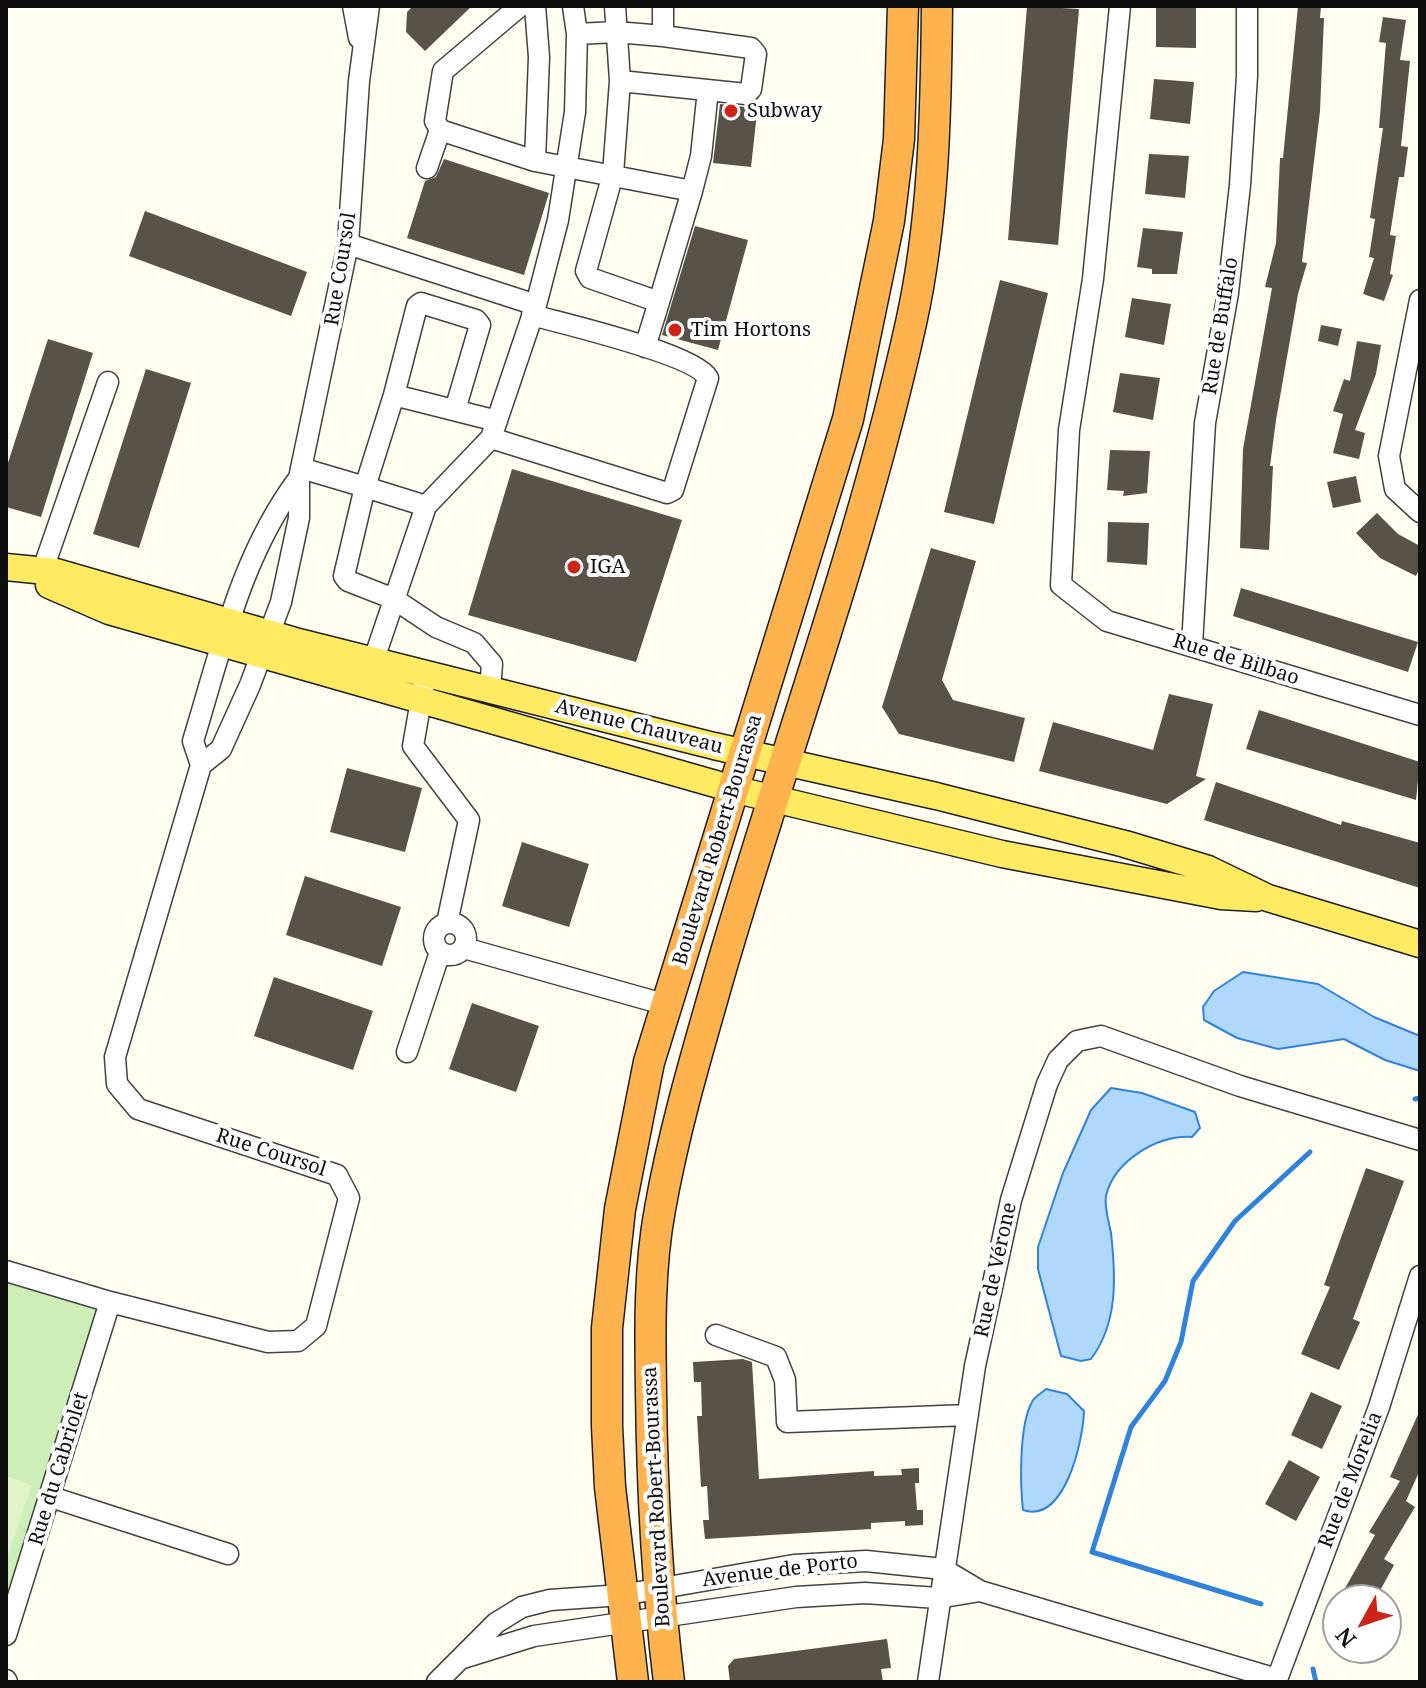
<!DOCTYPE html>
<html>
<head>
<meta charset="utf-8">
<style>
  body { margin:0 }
  #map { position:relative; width:1426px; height:1688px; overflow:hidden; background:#fffef1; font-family:"Noto Serif",serif }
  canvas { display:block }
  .frame { position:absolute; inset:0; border:8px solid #0f0f0f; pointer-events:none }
  .north { position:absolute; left:1322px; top:1584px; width:80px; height:80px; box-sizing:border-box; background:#fff; border:2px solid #9f9f9f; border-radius:50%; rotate:230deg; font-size:22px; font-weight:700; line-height:32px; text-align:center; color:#0f0f0f }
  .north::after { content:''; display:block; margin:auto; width:28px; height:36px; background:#ce2418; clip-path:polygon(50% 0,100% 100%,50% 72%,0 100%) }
</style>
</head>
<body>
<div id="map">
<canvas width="1426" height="1688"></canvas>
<div class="frame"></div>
<div class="north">N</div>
</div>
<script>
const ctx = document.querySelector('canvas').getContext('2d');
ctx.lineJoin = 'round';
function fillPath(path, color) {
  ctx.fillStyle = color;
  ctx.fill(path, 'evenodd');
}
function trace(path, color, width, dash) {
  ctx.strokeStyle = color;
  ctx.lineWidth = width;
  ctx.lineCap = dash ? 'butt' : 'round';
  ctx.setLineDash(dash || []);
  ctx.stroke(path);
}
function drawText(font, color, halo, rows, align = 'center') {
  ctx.font = font + ' "Noto Serif",serif';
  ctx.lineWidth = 8;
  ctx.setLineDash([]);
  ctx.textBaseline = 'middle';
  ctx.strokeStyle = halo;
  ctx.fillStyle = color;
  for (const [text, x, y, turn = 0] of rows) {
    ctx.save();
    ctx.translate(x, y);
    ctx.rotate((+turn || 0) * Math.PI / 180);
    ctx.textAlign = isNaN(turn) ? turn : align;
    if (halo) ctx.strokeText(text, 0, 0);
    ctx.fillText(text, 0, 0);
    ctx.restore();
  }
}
const green = new Path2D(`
  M6 1271 110 1302 6 1635Z`);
const pitch = new Path2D(`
  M6 1476 32 1485 6 1561Z`);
const water = new Path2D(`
  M1243 972 1318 984 1374 1017 1420 1036V1071L1385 1060 1344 1039 1278 1049 1237 1038 1204 1020 1203 1007 1214 991Z
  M1111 1088 1142 1093 1195 1112 1200 1128 1192 1137C1157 1135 1114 1161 1106 1196 1104 1207 1109 1222 1111 1233 1116 1277 1118 1323 1091 1359L1081 1361 1061 1356 1038 1269V1247L1063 1173 1091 1110Z
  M1046 1389 1067 1394 1084 1411C1083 1441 1065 1524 1023 1510 1020 1484 1019 1425 1032 1402 1034 1397 1042 1393 1046 1389Z`);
const stream = new Path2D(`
  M1415 1099 1420 1098
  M1261 1604 1092 1552 1131 1427 1165 1381 1181 1342 1193 1281 1235 1221 1310 1152
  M1313 1669 1316 1682`);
const building = new Path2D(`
  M413 6H472L425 51 406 32 407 12Z
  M1027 6 1079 9 1058 245 1008 240Z
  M1298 6H1321L1320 18H1324L1320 111 1302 262 1307 263 1298 294 1276 420 1270 466H1273L1269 550 1240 548 1243 449 1272 288 1265 287 1276 243 1280 158H1283Z
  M1196 7V48L1156 47V8Z
  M1383 17 1406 20 1400 60 1410 61 1401 146 1408 147 1404 177H1399L1390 235 1396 236 1390 274 1393 275 1384 301 1363 294 1374 258 1369 257 1375 219 1370 218 1383 128H1379L1386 43 1379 42Z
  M1154 79 1194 82 1190 124 1150 119Z
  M720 104 745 107 758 104 751 167 713 163Z
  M1149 154 1189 156 1185 198 1145 194Z
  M444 159 549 193 524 275 407 238 425 181 436 177Z
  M145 211 307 272 291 316 129 256Z
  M695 226 748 240 718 350 662 335Z
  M1143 228 1183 232 1177 274H1152V269L1137 267Z
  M1000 280 1048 293 994 524 944 512Z
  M1132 298 1171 304 1164 345 1125 337Z
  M1321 325 1342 329 1338 346 1318 341Z
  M48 339 93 353 41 517 6 507V469Z
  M1357 341 1381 345 1376 374 1355 430 1365 433 1359 459 1333 453 1343 414 1333 411 1344 379 1350 381Z
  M146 369 191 383 139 548 93 534Z
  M1120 373 1160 378 1153 420 1113 412Z
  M1110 450 1150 451 1147 493 1123 496 1124 491 1107 490Z
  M512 469 682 520 636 662 468 615Z
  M1356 476 1361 502 1333 508 1327 482Z
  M1377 513 1398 534 1420 546V568L1416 576 1380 558 1356 533Z
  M1108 522 1149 523 1147 565 1107 562Z
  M931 548 976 561 942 680 953 700 1025 718 1014 762 899 734 882 707Z
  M1241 588 1418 642 1408 672 1233 616Z
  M1169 694 1213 704 1196 776 1206 779 1167 804 1039 771 1053 722 1153 750Z
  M1259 710 1420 762 1416 800 1246 749Z
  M347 768 422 788 405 852 330 832Z
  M1216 782 1341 825 1342 821 1420 843V888L1204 820Z
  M522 842 589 864 569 927 502 906Z
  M305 876 401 907 382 966 286 935Z
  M274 977 373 1011 353 1070 254 1036Z
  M472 1003 539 1026 516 1092 449 1069Z
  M1366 1168 1404 1181 1353 1319 1360 1322 1339 1370 1301 1354 1330 1287 1324 1285Z
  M743 1359 752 1362 759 1479 874 1471V1476L902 1475 901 1469 919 1468V1483H915L917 1510H923V1525L905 1526V1521L871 1523V1529L705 1539 703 1520H709L707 1486 701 1487 697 1416H702L701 1382H694L693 1362Z
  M1311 1392 1342 1406 1322 1449 1291 1435Z
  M1420 1410V1470L1406 1501 1415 1507 1384 1559 1394 1565 1375 1600H1361L1344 1590 1375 1535 1369 1532 1400 1481 1390 1477Z
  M1289 1460 1320 1477 1296 1521 1265 1504Z
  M887 1639 891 1668 881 1669 883 1682H730L728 1666 734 1659Z`);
const minor = new Path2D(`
  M353 6 359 38
  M520 6 443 71 435 121 440 130 535 161 692 191 659 302
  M535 6 539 57 535 161
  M615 6 620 81 746 94 751 89 756 54 751 48 663 36V6
  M1120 6 1093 279 1069 430 1061 585 1107 621 1420 715
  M577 34 616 32 663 36
  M620 81 613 174 586 271 590 278 659 302 645 347
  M427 168 440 130
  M692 191 701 156 708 90
  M348 244 536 305
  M1420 300 1389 456 1395 489 1420 512
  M455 410 480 325 476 320 421 303 417 306 394 395 497 421
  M491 438 667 493 673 490 708 378C695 354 564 324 532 315
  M301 468 365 487 394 395
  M426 506 365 487 344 576 348 581 394 599 436 627 474 643 492 664 490 689
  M42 572 108 382
  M1192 645 1205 423 1228 293 1240 185 1247 76V6
  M374 659 426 506 491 438 536 305 558 220 575 112 577 34 573 6
  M423 689 413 746 469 820 447 923
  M201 765 193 741C221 650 241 555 299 478
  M434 939a16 16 0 1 1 32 0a16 16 0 1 1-32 0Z
  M464 948 667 1005
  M407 1052 440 952
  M6 1271 110 1302 268 1342 298 1341 316 1326 349 1198 337 1175 138 1109 117 1084 115 1057 201 765 221 749 250 685 281 602 299 518V478L348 244 359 81 369 6
  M716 1335 776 1357 785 1380 787 1422 968 1415
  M51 1497 228 1554
  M6 1635 110 1302
  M463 1658 534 1636 796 1597 865 1593 938 1598 980 1591
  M6 1680 7 1682
  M437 1682 496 1623 522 1607 550 1600 622 1595 794 1565 866 1561 943 1569 980 1591 1277 1679
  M928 1682 975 1366 1011 1200 1047 1084 1058 1060 1077 1041 1101 1036 1240 1086 1420 1140
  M1276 1682 1379 1407 1420 1276`);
const major = new Path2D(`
  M6 567 56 572 295 641 714 746 936 796 1125 844 1208 869 1268 898 1420 944
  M49 585 109 611 733 789 1002 854 1221 896 1256 898`);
const highway = new Path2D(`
  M633 1682 610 1487 607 1426V1328L620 1209 649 1062 848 419 889 221 899 139 903 6
  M669 1682C657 1585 652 1488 651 1390 650 1330 649 1268 660 1209 674 1130 697 1053 719 976 782 758 862 545 911 323 934 219 936 112 937 6`);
const markers = [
  [731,111,8,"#ce2418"],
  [675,330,8,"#ce2418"],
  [574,567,8,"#ce2418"]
];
const poiNames = [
  ["Subway",747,111],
  ["Tim Hortons",691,330],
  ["IGA",590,567]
];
const streetNames = [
  ["Rue Coursol",341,269,-81],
  ["Rue de Buffalo",1221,326,-81],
  ["Rue de Bilbao",1236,660,17],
  ["Avenue Chauveau",639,727,14],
  ["Boulevard Robert-Bourassa",718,840,-73],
  ["Rue Coursol",271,1153,18],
  ["Rue de Vérone",996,1270,-78],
  ["Rue du Cabriolet",59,1469,-73],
  ["Rue de Morelia",1351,1480,-69],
  ["Boulevard Robert-Bourassa",657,1497,-93],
  ["Avenue de Porto",780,1571,-7]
];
fillPath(green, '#cdeeb6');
fillPath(pitch, '#e0f4c9');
fillPath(water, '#b0d7fc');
trace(water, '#3083db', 2);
trace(stream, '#3083db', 5);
fillPath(building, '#59524a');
trace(minor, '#424242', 23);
trace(major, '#202020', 29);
trace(highway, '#202020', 33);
trace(minor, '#fff', 20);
trace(major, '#ffea61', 26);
trace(highway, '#ffb34f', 30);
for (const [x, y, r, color] of markers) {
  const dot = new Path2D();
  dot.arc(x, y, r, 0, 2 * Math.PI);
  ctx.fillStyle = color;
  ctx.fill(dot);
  trace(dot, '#fff', 3);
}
drawText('20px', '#0f0f0f', '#fff', poiNames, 'left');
drawText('20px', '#0f0f0f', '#fff', streetNames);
</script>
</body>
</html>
